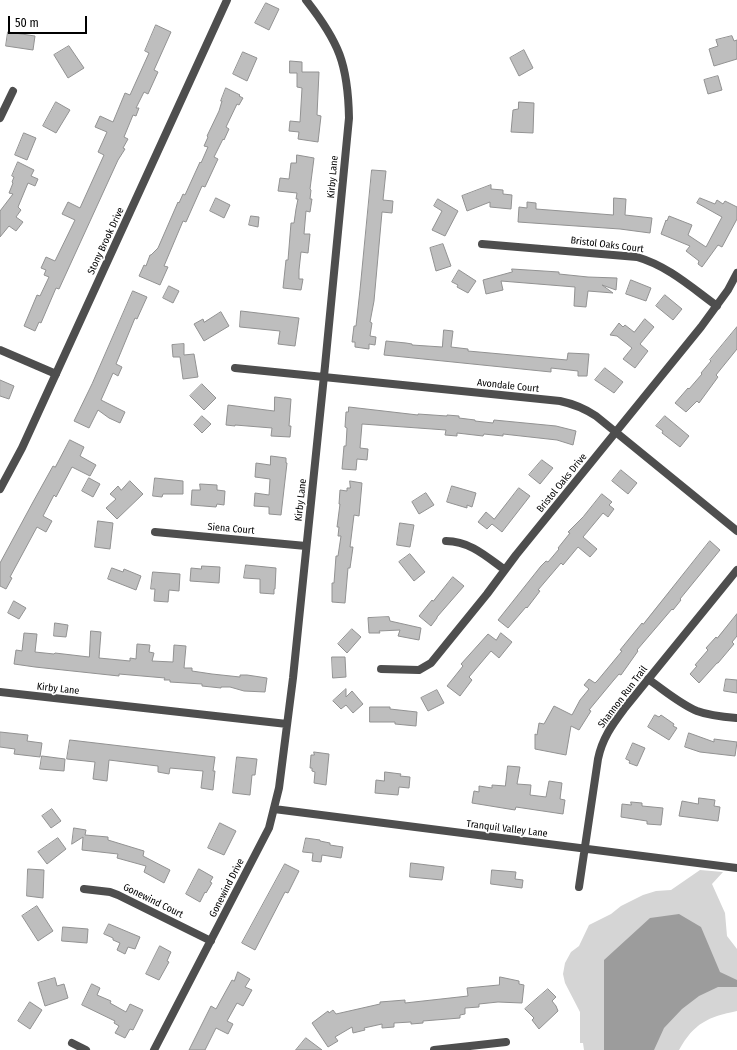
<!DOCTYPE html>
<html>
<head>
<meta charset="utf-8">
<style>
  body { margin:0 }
  #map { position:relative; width:737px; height:1050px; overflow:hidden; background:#fff; font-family:"Fira Sans Condensed",sans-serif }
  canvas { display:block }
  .scale { position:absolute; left:8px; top:16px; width:79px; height:18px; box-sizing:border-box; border:2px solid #000; border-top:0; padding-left:5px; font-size:12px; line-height:14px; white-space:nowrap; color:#000; -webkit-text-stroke:3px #fff; paint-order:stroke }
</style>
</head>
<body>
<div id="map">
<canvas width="737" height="1050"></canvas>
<div class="scale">50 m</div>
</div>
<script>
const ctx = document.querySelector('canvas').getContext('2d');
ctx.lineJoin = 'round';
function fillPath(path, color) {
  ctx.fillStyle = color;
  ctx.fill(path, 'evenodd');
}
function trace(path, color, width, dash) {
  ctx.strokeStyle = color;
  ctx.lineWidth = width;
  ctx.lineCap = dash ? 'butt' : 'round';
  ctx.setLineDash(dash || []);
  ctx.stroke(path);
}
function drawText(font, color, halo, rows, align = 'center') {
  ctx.font = font + ' "Fira Sans Condensed",sans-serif';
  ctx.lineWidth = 3.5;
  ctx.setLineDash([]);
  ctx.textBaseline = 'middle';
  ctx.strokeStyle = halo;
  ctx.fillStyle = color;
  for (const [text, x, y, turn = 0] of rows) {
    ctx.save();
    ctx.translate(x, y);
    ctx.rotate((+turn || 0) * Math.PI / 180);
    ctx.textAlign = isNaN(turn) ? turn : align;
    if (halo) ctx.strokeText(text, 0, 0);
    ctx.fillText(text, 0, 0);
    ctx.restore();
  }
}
const green = new Path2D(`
  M700 870 723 872 712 884 725 913 727 936 737 949V1011C708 1017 694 1023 679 1050H584L583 1043H580V1012L565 983 563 974 565 963 571 952 579 946 589 925 611 914 621 906 643 895 656 891 671 890Z`);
const water = new Path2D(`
  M679 914 701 927 720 972 737 980V987H718L699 996 682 1009 664 1028 654 1050H604V960L650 918Z`);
const building = new Path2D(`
  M266 3 279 9 269 30 255 23Z
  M156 25 171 32 154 70 158 72 148 94 144 92 136 108H139L136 116 133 115 124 137 128 139 123 148 125 149 118 160 59 289 56 288 41 323 39 322 35 331 24 326 37 295 40 296 49 277 44 275 46 270 41 268 46 257 55 261 75 220 62 214 68 202 80 208 104 155 98 152 107 132 95 127 100 116 113 122 125 93 130 95 149 53 145 51Z
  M8 32 35 36 33 50 6 46Z
  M732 36 734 41 737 40V59L714 66 709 49 718 46 716 40Z
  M69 46 84 68 68 78 54 55Z
  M524 50 533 68 519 76 510 58Z
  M243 52 257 58 247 81 233 74Z
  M290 61 302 62V72H319L317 115 321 116 318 142 298 139 299 132 289 131 290 121 300 122 302 88 297 87V73H290Z
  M718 76 722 90 708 94 704 80Z
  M226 88 240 95 239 96 243 98 239 105 237 104 226 127 229 129 224 140 223 139 214 157 218 159 205 187 202 186 186 222 183 221 164 266 168 267 160 285 139 276 144 265 146 266 150 255H151L158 248 178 202 179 203 183 194 185 195 200 162 201 163 208 147 204 146 208 137 207 136 219 111 222 101H221Z
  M56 102 70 110 56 133 43 126Z
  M519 102 534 103 533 133 511 132 513 110 518 109Z
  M24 133 36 138 27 160 15 155Z
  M297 155 314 158 310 189 311 190 310 199H312L310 212 306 211 304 234H310L308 253 301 252 299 270V279H303L301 290 283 288 286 260H288L291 223H294L296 209 298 199H296L297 193 278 191 280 178 289 179 291 163H296Z
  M18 162 34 170 31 176 38 179 35 186 28 183 18 207 21 210 16 217 23 222 16 231 9 226 0 237V211L13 194 9 193 13 183 12 182 14 177 12 176Z
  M372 170 386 171 383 200 393 201 392 213 382 212 374 301 370 322 372 323 370 336 376 337 375 345 369 344V349L355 347V342H352L354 326H356L360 290Z
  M491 185V189L503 190V194L512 195 511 209 490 207V202L467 211 462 196Z
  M216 198 230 205 224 218 210 211Z
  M614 198 626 199 625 215 652 218 650 233 620 229 518 222 519 207 527 208V202L536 203V209L613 215Z
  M700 198 715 204 717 200 723 204 725 201 737 207V219L722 247 718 245 702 267 698 264 699 261 686 251 690 246 661 234 666 220 667 221 669 216 692 225 688 235 706 247 722 217 697 203Z
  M438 199 458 211 445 236 432 230 442 211 434 206Z
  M251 216 259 217 258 227 249 225Z
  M443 244 451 266 436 271 430 248Z
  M512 269 559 272V274L588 277 617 278 616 290 602 285 613 293 588 291 586 307 574 306 575 287 501 281 503 290 486 294 483 280 512 272Z
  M459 270 476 281 468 293 457 287 458 285 452 282Z
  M631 280 651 288 646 301 626 294Z
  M169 286 179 291 173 303 163 298Z
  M133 291 147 297 137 319 135 318 116 364 122 367 118 376 113 373 101 400 125 412 120 423 109 418 98 410 89 428 74 421 92 384Z
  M665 295 682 309 673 320 656 306Z
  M241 311 299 318 295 346 278 344 280 331 240 327Z
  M221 312 229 326 204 341 194 324 203 319 204 322Z
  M645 319 654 327 640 344 648 351 635 368 623 359 632 348 617 336 610 335 619 323 623 327 625 325 634 332Z
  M737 327V349L716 375 718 377 699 403 697 401 686 412 675 403 688 388 689 389 702 374 701 373 711 361 710 360Z
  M444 330 453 331 451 347 468 349V351L567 360 568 353 589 354 587 376H578V371L551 368V372L384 355 386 341 406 343 412 344V345L442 347Z
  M184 344V355L194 354 198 377 183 379 180 357H173L172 345Z
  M605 368 623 382 614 393 595 380Z
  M0 380 14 386 9 399 0 396Z
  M202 384 216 398 204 410 190 396Z
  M275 397 291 399 289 426H291L290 437 271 436 272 428 235 425V426L226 425 228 405 274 411Z
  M349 407 418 415V414L447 416V415L459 416V418L475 420V421L493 423 494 420 556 426 576 431 573 445 557 440 503 434V436L484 434 483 436 457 433V436L445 435 446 430 362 424 360 448 368 449 367 460 357 459 356 470 342 469 344 446H346L347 428 345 427 346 412H348Z
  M202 416 211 424 202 433 194 425Z
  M665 416 689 436 680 447 662 433 663 431 656 426Z
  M70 440 84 447 80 456 96 465 90 476 72 467 56 497 54 495 43 516 52 521 46 532 37 527 10 577 12 578 6 589 0 586V563L33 502 53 466 55 467Z
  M271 456 286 458V463H287L281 515 269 514V507L254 506 255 493 269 495 270 479 255 477 256 463 270 465Z
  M542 460 553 468 540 484 529 475Z
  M621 470 637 483 628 494 612 481Z
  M89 478 100 484 93 497 82 491Z
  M155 478 183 481V494H163L162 497 153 496Z
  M130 481 143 494 117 519 106 508 116 499 110 494 118 486 121 490Z
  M350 481 362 483 359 516 354 515 350 547H353L350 568H348L345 603 332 602V583H334L336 556H338L341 536H338L339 527H337L340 504H339L340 490 347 491V488H350Z
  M200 484 217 485V490L225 491 224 505 217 504 216 507 191 505 192 490H200Z
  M452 486 476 493 472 507 467 505V508L447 502Z
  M519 488 530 496 502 532 492 524 487 529 478 522 486 512 494 519Z
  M426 493 434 505 419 514 412 502Z
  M602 494 612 502 609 505 614 509 608 517 603 513 583 537 597 549 590 557 578 547 563 565 561 563 538 590 540 591 527 608 526 607 508 628 498 620 541 566 546 561 548 562 559 549 558 548 570 533 568 532 583 517Z
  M98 521 113 523 110 549 95 547Z
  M400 523 414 525 410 547 397 545Z
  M710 541 720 550 680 599 681 600 673 610 672 609 637 650 638 651 621 675 619 674 613 681 589 710 591 711 579 730 571 726 566 755 535 749V734L537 735 539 723 544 724 554 706 572 715 580 700 589 689 584 685 589 679 595 683 598 680 622 651 620 650 642 623 643 624Z
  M410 554 425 572 414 581 399 562Z
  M246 565 276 568 275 589H274V594L260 593V579L244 578Z
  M202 566 220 567 219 583 190 581 191 568 201 569Z
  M112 568 123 572 124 569 141 576 136 590 108 579Z
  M153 572 180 574 179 591 169 590 168 602 154 601 155 589H151Z
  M453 577 464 586 437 617V618L431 626 419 616 432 600 433 601Z
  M14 601 26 608 19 619 8 613Z
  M737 614V636L732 642 734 644 718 663H717L699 683 690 674 697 666 695 665 708 650 706 648 716 637 717 638Z
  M389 617 390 621 421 628 419 640 398 636 400 630 379 631 380 633H369L368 618Z
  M55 623 68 625 66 637 54 636Z
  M352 629 361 637 347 653 338 644Z
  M91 631 101 632 99 658 130 661V658L136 659 137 644 150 645 149 652 154 653 152 661 173 662 174 645 186 646 184 668H192V671L212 674 240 677V675H247L267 678 265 692 244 691 230 687H221V688L202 686V684L170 682V680H164L165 678 119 674V676L35 667 14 664 16 650 22 651 24 633 37 634 35 652 54 654 55 653 89 657Z
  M501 633 512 642 499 658 491 651 469 677 472 680 460 696 447 686 463 666 461 664 488 634 496 640Z
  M332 657H345L346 677 333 678Z
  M726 679 737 680V693L724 691Z
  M346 689V697L352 691 363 704 353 713 346 705 341 709 333 701Z
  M437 690 444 703 428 711 421 698Z
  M370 707H390V709L417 712 416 726 395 724V722H370Z
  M655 715 659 717 661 715 674 724 673 726 677 728 669 740 648 727Z
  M0 732 28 735 27 741 42 743 40 757 14 754 15 749 0 747Z
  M689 733 714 742V739L737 742 735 756 700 752 685 747Z
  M70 740 215 757 213 771H215L213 790 201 788 203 771 170 768 169 774 158 772V766L109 760 107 781 93 779 95 762 67 759Z
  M633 743 645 748 637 766 629 763 630 761 626 759Z
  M314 752 329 754 326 785 314 783 315 772 312 771V768H310L311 755H314Z
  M42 756 65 759 64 771 40 769Z
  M237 757 257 759 255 775H252L250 795 233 793Z
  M508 766 520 767 517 784 531 785 530 795 546 797 549 781 562 783 560 799 565 800 563 814 516 807 515 810 472 803 474 791 479 792V786L492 788V785L505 786Z
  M385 772 401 774 400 776 410 777 409 788 399 787 398 795 375 793 376 780 384 781Z
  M699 798 715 800 714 806 720 807 718 821 679 816 682 801 698 804Z
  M631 802 642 803V806L663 808 661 825 647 824V821L621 817 622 804 631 805Z
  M52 809 61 821 51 828 42 816Z
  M220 823 236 831 224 855 208 848Z
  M74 828 86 830 85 835 108 837V840L144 851 143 856 170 870 164 883 144 872 146 866 117 858 118 854 82 850 83 837 72 844Z
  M58 838 66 849 47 864 38 852Z
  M306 838 320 840V841L330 843V845L343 847 341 858 322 855 321 862 312 861 313 853 303 852Z
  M411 863 444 867 442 880 410 877Z
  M285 864 299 871 288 893 285 892 255 950 242 943Z
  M28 869 44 870 43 898 27 896Z
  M199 869 213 877 210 882 212 883 206 893 205 892 200 902 186 894Z
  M492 870 516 872 515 879 523 880 522 888 491 884Z
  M37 906 53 931 38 941 22 916Z
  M109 924 140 937 135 949 128 947 125 954 117 950 120 943 113 940V938L104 934Z
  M63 927 88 929 87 943 62 941Z
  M160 946 171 952 167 961 169 962 159 980 146 974Z
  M238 972 250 979 245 987 252 990 243 1006 237 1003 227 1021 233 1024 228 1034 216 1028 205 1050H189L211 1006 216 1009 232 980 234 981Z
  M500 977 519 981V984L524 985 522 1003 498 1002 479 1004V1007L465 1008V1014L460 1015V1018L423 1021V1023L411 1024V1022L394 1023V1027L382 1028V1024L364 1028 365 1030 353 1033 352 1027 335 1037 338 1041 328 1047 312 1023 328 1011 329 1013 333 1010 336 1014 380 1004V1002L405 1000V1003L468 996 467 988 499 985Z
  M55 978 57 986 64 984 68 998 45 1006 38 983Z
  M92 984 100 988 97 995 111 1001 110 1003 126 1012 130 1004 143 1010 133 1030 130 1029 125 1038 115 1033 119 1026 114 1023 115 1021 82 1005Z
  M548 989 556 997 552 1001 556 1006 558 1011 539 1029 532 1020 534 1018 525 1009Z
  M30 1002 42 1010 30 1029 18 1021Z
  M306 1038 322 1050H296Z`);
const minor = new Path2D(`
  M0 118 13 91
  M482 244 637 257C668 266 691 287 717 306
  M0 350 56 374
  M235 368 560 401C574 404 584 408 596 416L737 531
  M155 532 306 546
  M446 541C470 541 487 557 505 570
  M381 669 419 670 431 663 487 594 516 555 701 327 728 290 737 273
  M648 679C664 690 680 704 697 711 710 716 724 717 737 718
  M0 692 287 724
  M274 809 737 868
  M579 887 598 759C602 739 612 725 624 709L737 570
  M84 889 110 892 118 895 211 941
  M72 1043 86 1050
  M154 1050 269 828 279 788 293 678 325 366 349 118C348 64 339 42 306 0
  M434 1050 506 1042`);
const tertiary = new Path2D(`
  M0 489 22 448 227 0`);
const streetNames = [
  ["Kirby Lane",333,177,-85],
  ["Stony Brook Drive",106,241,-65],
  ["Bristol Oaks Court",607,245,7],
  ["Avondale Court",508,386,6],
  ["Bristol Oaks Drive",562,483,-51],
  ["Kirby Lane",301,500,-84],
  ["Siena Court",231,529,5],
  ["Kirby Lane",58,689,6],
  ["Shannon Run Trail",623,697,-53],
  ["Tranquil Valley Lane",507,829,7],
  ["Gonewind Drive",227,888,-63],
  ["Gonewind Court",153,901,26]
];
fillPath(green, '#d5d5d5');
fillPath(water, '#9c9c9c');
fillPath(building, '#bebebe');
trace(building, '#929292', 1);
trace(minor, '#4e4e4e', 8);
trace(tertiary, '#4e4e4e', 8);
drawText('10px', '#000', '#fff', streetNames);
</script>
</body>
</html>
